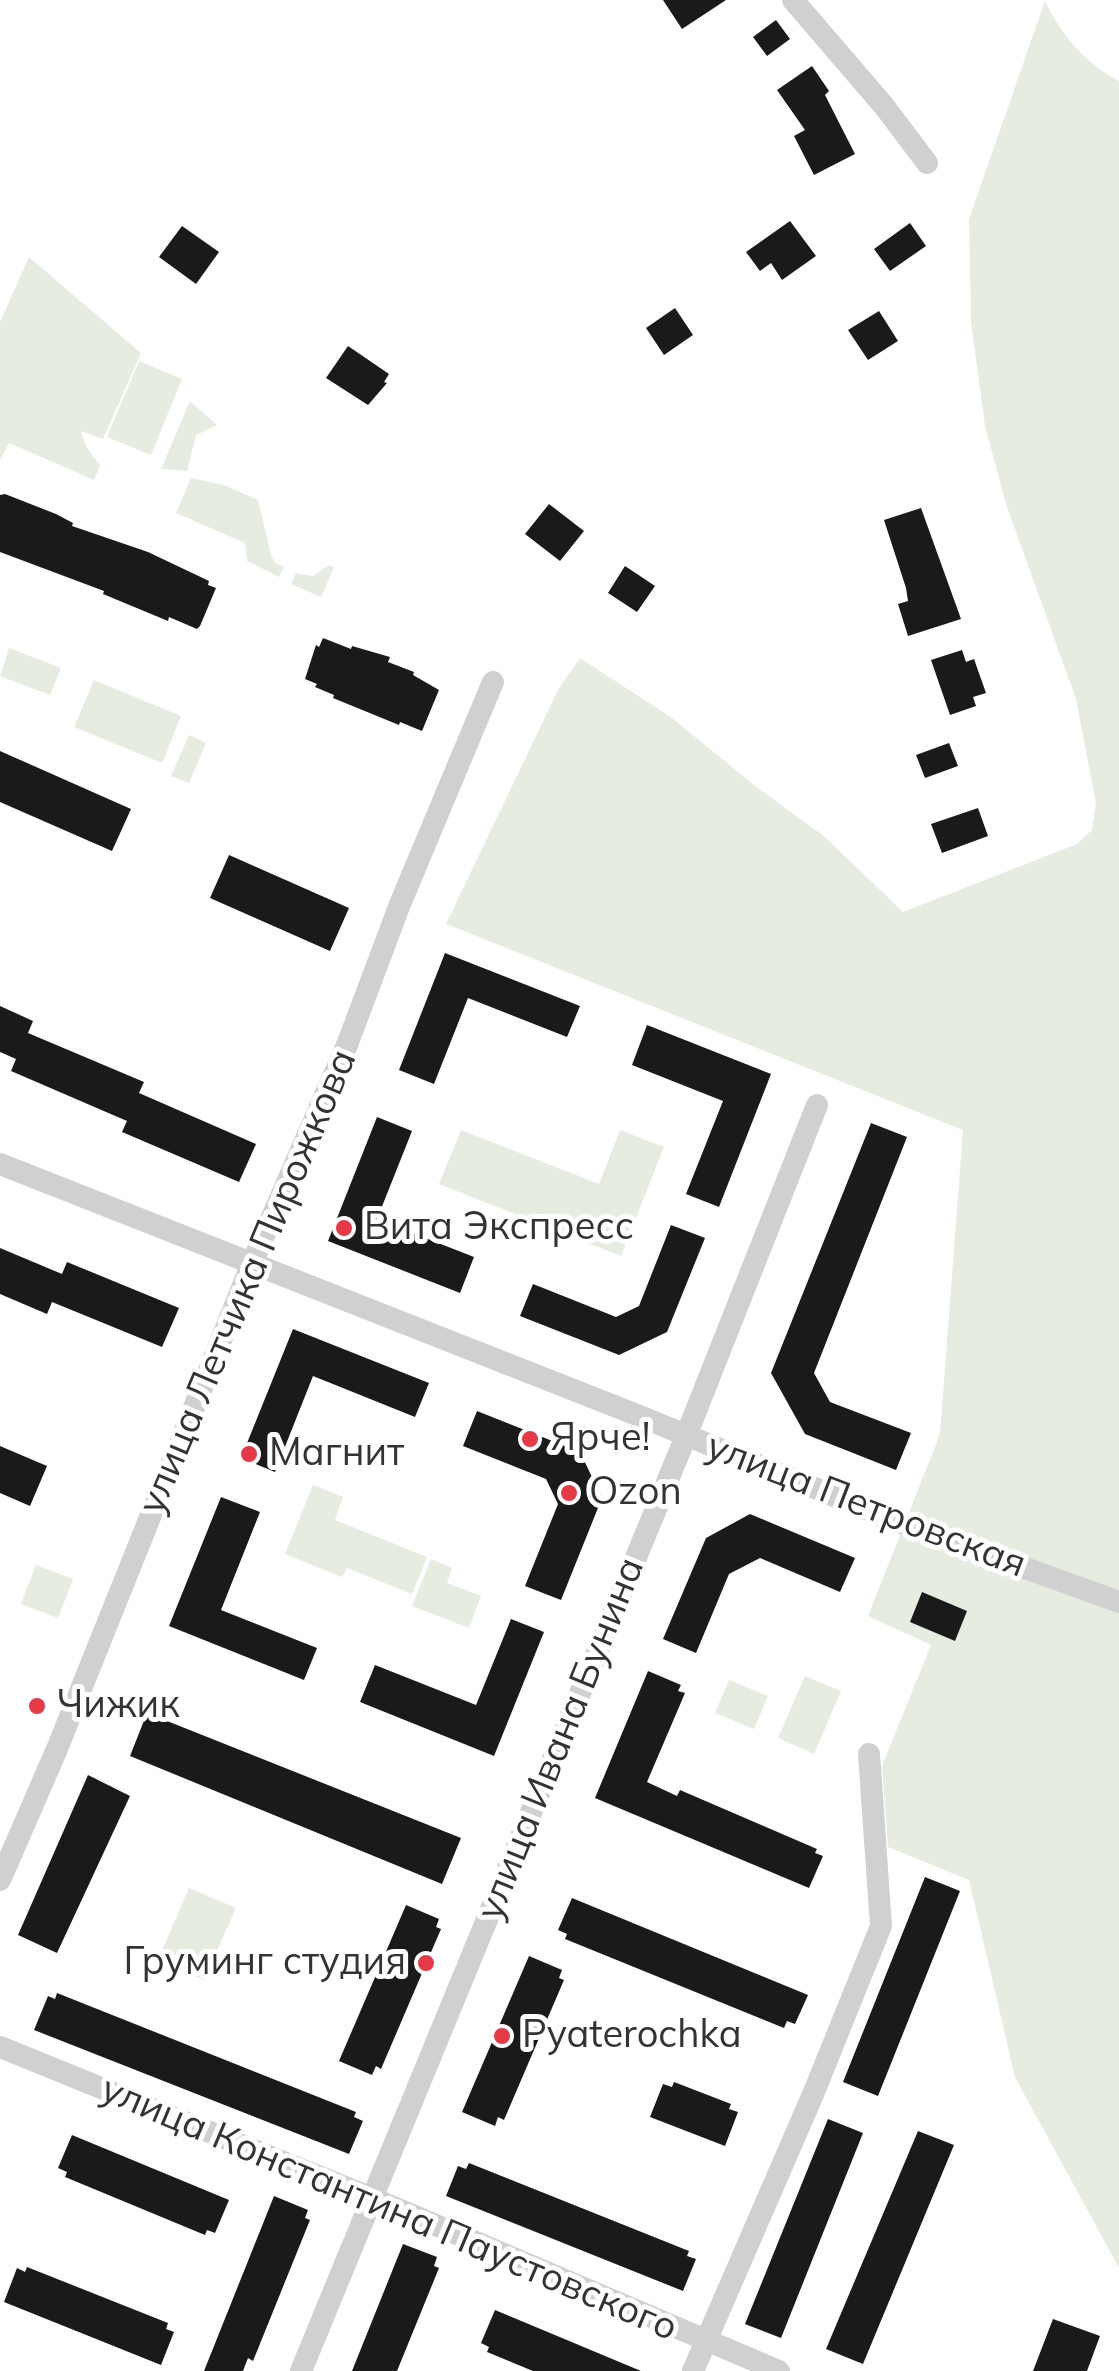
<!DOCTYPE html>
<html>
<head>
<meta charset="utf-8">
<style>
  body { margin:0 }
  canvas { display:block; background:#fff }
</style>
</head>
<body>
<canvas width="1119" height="2371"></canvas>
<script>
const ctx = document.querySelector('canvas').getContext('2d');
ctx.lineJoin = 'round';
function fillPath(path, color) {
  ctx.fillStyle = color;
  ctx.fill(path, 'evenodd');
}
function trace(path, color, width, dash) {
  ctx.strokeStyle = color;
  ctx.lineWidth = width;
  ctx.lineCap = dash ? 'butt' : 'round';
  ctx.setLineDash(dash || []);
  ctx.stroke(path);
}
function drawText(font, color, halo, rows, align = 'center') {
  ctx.font = font + ' Mulish,sans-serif';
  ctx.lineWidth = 10;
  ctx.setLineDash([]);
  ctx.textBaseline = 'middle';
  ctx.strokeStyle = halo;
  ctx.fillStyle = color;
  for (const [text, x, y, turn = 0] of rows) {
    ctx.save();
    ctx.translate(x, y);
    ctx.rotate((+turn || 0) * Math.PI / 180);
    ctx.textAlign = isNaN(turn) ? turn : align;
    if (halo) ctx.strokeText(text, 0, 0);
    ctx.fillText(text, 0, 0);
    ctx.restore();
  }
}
const green = new Path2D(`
  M1045 1C1062 36 1085 63 1119 81V2268L1015 2077 969 1880 888 1847 882 1766 931 1645 868 1616 940 1434 963 1130 446 924 559 688 580 658 672 718 755 786 825 837 903 912 1077 844 1092 830 1096 803 1076 699 1006 504 985 426 971 322 969 219Z
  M29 257 141 353 103 439 81 431 86 446 100 466 94 480 9 443 0 460V322Z
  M139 361 182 379 151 455 107 437Z
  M190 401 217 425 196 435 187 471 161 469Z
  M191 478 224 485 258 500 271 555 275 563 284 567 279 577 247 561 245 543 176 513Z
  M329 565 334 567 321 597 291 584 296 573 313 576Z
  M9 648 61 668 50 695 0 676Z
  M94 680 181 716 162 763 74 727Z
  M189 735 206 743 189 783 171 776Z
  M461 1130 599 1184 620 1130 664 1147 621 1256 439 1184Z
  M313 1485 343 1497 335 1520 427 1557 412 1594 347 1568 342 1577 285 1554Z
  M431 1559 452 1568 447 1583 481 1596 469 1628 412 1606Z
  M36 1565 73 1579 58 1618 21 1604Z
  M805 1676 841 1691 814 1754 778 1738Z
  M729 1680 768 1696 754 1729 715 1713Z
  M189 1888 236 1908 204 1980 158 1960Z`);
const building = new Path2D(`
  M663 0H726L682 29Z
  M776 20 790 39 767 56 753 37Z
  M812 66 829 91 825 95 855 154 814 175 794 136 805 130 777 90Z
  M790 221 816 256 782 280 771 263 760 271 746 252Z
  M910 223 926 246 890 271 874 249Z
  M182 226 219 252 196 284 159 257Z
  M675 308 693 335 664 355 646 328Z
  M879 311 898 341 868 360 848 330Z
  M348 346 389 374 384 382 387 383 368 405 326 378Z
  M5 494 56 514 73 523 72 526 148 552 209 581 208 585 216 588 200 626 197 629 169 617 168 621 103 594 104 591 0 552V495Z
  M549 504 584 531 560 561 525 534Z
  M921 508 961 619 908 636 898 604 908 601 906 588 884 520Z
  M625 566 655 586 637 612 608 593Z
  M323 638 351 649 352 646 390 657 388 662 414 672 413 675 439 690 422 731 400 722 399 725 333 698 334 695 315 687 317 684 305 679 316 645 319 647Z
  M962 650 966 662 974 659 986 693 973 697 976 706 950 715 931 660Z
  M949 743 958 766 925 778 916 755Z
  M0 751 131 809 112 851 0 802Z
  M978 808 988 836 942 853 931 824Z
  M229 855 349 908 330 951 210 898Z
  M445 953 580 1006 567 1037 468 998 434 1084 399 1070Z
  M0 1006 33 1021 28 1033 144 1082 139 1093 256 1144 239 1182 122 1132 127 1121 11 1071 16 1059 0 1052Z
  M647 1025 771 1074 719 1207 686 1194 723 1101 632 1065Z
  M377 1117 412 1131 377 1219 474 1257 460 1293 328 1241Z
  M871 1123 907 1137 814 1373 830 1402 911 1433 896 1470 805 1434 771 1373Z
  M671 1225 705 1238 667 1332 619 1355 520 1316 533 1284 616 1317 639 1306Z
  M0 1248 62 1274 67 1262 179 1308 162 1347 52 1302 47 1314 0 1294Z
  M293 1329 429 1383 415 1417 313 1376 275 1472 241 1458Z
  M477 1411 580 1452 602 1498 561 1600 525 1586 558 1504 546 1479 463 1446Z
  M0 1446 47 1466 30 1506 0 1493Z
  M221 1497 260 1512 221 1610 317 1648 304 1680 169 1626Z
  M750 1514 855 1558 840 1592 760 1558 729 1574 696 1653 663 1639 706 1538Z
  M922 1592 967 1611 955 1641 910 1622Z
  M511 1619 544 1632 494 1756 360 1702 375 1665 476 1705Z
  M648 1671 681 1685 678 1691 685 1693 647 1782 677 1796 680 1790 817 1849 815 1853 823 1856 809 1888 595 1798Z
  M147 1713 461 1838 442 1884 130 1756Z
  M88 1775 130 1796 57 1953 18 1935Z
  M925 1877 960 1891 878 2096 843 2082Z
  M572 1898 808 1995 795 2024 787 2021 784 2028 565 1939 567 1934 558 1930Z
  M406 1905 439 1919 436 1927 441 1929 381 2069 376 2066 372 2075 339 2061Z
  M529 1956 562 1970 559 1978 564 1980 504 2120 498 2117 495 2126 462 2112Z
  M57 1993 356 2112 354 2117 363 2121 349 2154 34 2030 48 1996 55 1999Z
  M674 2082 731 2104 729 2109 738 2112 725 2146 650 2117 663 2084 672 2087Z
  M828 2119 863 2133 781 2338 745 2324Z
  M918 2131 954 2145 863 2364 826 2349Z
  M72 2135 229 2200 215 2233 207 2230 205 2235 65 2177 67 2172 58 2168Z
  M469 2163 689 2251 687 2256 696 2259 683 2291 446 2196 458 2166 466 2169Z
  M274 2196 308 2210 305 2218 310 2220 253 2361 248 2358 243 2371H204Z
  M403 2244 437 2257 434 2266 439 2268 397 2371H352Z
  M27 2267 168 2323 166 2329 174 2332 161 2365 4 2302 17 2268 25 2272Z
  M495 2310 641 2371H533L487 2352 489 2347 481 2343Z
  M1053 2319 1100 2336 1087 2371H1033Z`);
const minor = new Path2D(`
  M793 0 884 106 927 163
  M0 1164 637 1415 895 1521 1119 1602
  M0 1880 57 1749 252 1263 347 1045 400 904 493 682
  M0 2047 372 2198 779 2371
  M301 2371 686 1436 817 1105
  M693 2371 814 2092 881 1926 869 1754`);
const markers = [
  [344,1228,10,"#e63946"],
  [530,1439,10,"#e63946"],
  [249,1454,10,"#e63946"],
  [569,1493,10,"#e63946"],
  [37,1706,10,"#e63946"],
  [426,1963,10,"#e63946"],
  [502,2036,10,"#e63946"]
];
const poiNames = [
  ["Вита Экспресс",364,1228],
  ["Ярче!",550,1439],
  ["Магнит",269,1454],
  ["Ozon",589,1493],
  ["Чижик",57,1706],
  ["Груминг студия",406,1963,"right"],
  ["Pyaterochka",522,2036]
];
const streetNames = [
  ["улица Летчика Пирожкова",248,1282,-67],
  ["улица Петровская",866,1506,21],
  ["улица Ивана Бунина",561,1739,-68],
  ["улица Константина Паустовского",389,2209,23]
];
fillPath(green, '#e6ecdf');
fillPath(building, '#1a1a1a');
trace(minor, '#d0d0d0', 22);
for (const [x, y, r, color] of markers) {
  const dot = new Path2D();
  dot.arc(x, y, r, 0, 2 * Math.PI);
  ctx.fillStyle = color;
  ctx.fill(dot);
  trace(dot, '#fff', 4);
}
drawText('38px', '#333', '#fff', poiNames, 'left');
drawText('38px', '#333', '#fff', streetNames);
</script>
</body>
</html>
